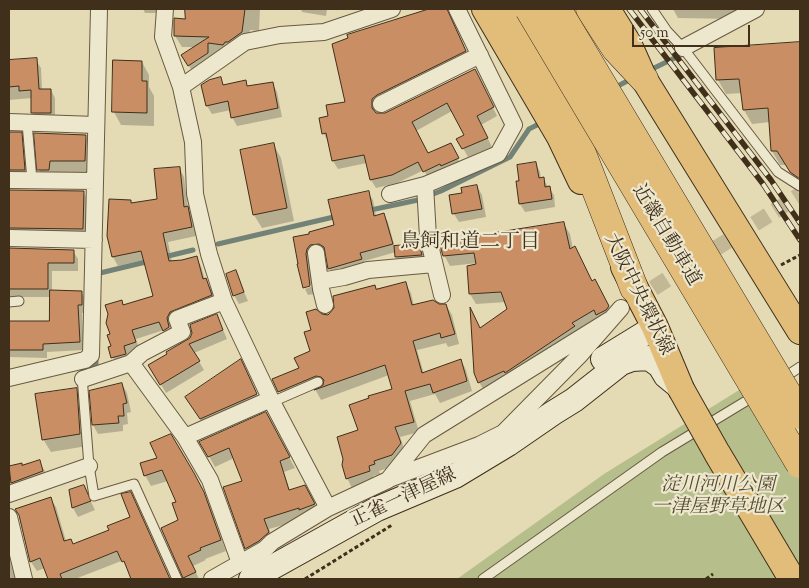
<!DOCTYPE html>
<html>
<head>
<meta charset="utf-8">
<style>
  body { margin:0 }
  #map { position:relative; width:809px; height:588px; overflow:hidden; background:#e4dab4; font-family:"Sorts Mill Goudy",serif }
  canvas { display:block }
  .frame { position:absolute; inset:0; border:10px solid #3f2f1b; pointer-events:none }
  .scale { position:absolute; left:632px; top:25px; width:118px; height:22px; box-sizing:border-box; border:2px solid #3f2f1b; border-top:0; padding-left:6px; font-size:15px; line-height:18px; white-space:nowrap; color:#3f2f1b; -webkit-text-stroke:4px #ede7ce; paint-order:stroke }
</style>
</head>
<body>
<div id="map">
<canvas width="809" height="588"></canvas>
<div class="frame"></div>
<div class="scale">50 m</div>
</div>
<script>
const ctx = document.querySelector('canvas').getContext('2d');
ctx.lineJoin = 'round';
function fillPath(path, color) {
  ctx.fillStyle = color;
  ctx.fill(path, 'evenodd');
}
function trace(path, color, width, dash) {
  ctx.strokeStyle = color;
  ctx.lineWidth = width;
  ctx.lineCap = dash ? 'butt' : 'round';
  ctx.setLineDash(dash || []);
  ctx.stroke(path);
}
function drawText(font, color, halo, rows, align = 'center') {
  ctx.font = font + ' "Sorts Mill Goudy","Noto Serif JP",serif';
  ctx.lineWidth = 4.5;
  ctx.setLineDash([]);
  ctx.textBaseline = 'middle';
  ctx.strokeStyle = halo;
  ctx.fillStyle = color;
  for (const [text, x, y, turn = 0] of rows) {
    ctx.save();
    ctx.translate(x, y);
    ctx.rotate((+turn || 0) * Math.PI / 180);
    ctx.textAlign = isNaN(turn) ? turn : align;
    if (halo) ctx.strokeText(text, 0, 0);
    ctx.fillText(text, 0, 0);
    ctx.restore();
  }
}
const green = new Path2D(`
  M760 377 800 441V579H457L604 474Z`);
const shadow = new Path2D(`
  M143 9H161V13H145Z
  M186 9H260L259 31 250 30 248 44 196 77 182 55 195 47H182L175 36 186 20Z
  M301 9H327L326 16 302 12Z
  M426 9H447L470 59 381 104 375 112 380 115 479 79 497 116 481 125 492 147 468 157 458 139 466 135 452 111 416 131 428 154 450 144 462 167 429 180 424 170 397 183 376 188 371 180 367 163 338 169 333 161 328 142 324 134 329 117 346 103 426 11Z
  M673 9H737V19L678 18Z
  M800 43V187L786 165H780L772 151 770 122 752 124 744 110 742 93 726 94 718 80 716 49Z
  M36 60 41 68 42 90H51L55 98V121L37 120 32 112V98L9 100V122V62Z
  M142 62 149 75V87L154 96V126L121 125 114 112Z
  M220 79 224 86 245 82 248 87 273 84 277 92 282 117 237 126 232 117 231 110 212 114 207 106 203 85Z
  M9 133 21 134 25 142 29 178 9 179Z
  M36 134 85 136 92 147 90 172H55V181H45L39 170Z
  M273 144 281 158 294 221 262 228 254 215Z
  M536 164 540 172 541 179H543L554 195 555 207 525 212 520 204 517 182H521Z
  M179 168 184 177 188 208 192 216 196 236 168 242 172 262 196 257 201 266 205 280 211 289 216 304 174 321 171 328 174 336 169 339 164 330 136 339 140 351 128 355 130 363 118 367 109 348 112 347V335L121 302 124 306 155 297 145 260 118 266 113 257 130 201 132 204 158 200Z
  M477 186 482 195 486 217 459 222 454 214 463 194Z
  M9 191 83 192 88 200V235L9 238Z
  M368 193 373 200 376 216 383 214 388 222 395 248 419 245 424 254 426 264 402 266 396 257V252L364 261 365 266 334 276 329 268 326 252 325 251 315 252 313 284 304 286V288L298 265 311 235 335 226Z
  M564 224 570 234 573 249 592 282 601 291 614 317 485 392 479 382 480 329 509 309 506 302 476 304 470 294 468 267 478 264V263L450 266 444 255Z
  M9 249 73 251 78 259V271H52V292H81L86 300V313H82L84 350 47 352V358L9 357V322L50 323 51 297H9Z
  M235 271 248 301 239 304 234 295Z
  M405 283 411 293 414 306 446 305 452 315 459 344 448 347 446 343 417 350 424 374 461 360 466 370 472 391 440 403 435 394 410 401 419 432 400 437 406 454 397 465 379 471 380 474 373 476 375 481 352 488 347 478 359 431 393 390 389 375 321 400 315 389 285 402 274 380 300 369 312 352V330L321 316H328L377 290Z
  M313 286 314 294 308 295 305 289Z
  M217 316 227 339 194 353 204 370 166 393 150 366 191 339Z
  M245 370 261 403 206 428 192 406Z
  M122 384 127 393 131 412 127 413 128 424 123 425V431L98 434 93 425Z
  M76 390 83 402 87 446 51 452 43 439Z
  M271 424 295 468 284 472 290 491 310 497 319 515 269 529 274 543 252 558 247 548 244 481 234 458 215 467 201 442Z
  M159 459 200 485 209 504 226 551 205 559 206 560 193 566 199 579H185L162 528 179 521 177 502 168 481 151 486 145 475Z
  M39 462 46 473 49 482 9 496V468L21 465 22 467Z
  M84 487 95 510 78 517 73 508 71 491Z
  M50 498 56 507 66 541 74 545 111 531 132 518 135 502 170 579H133L124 563 130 560 129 558 75 579H49L45 568 37 571 31 562 21 517Z
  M9 548 16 579H9Z`);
const stream = new Path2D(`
  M648 71 685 53
  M614 88 633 78
  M366 211 418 200 441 191 510 157 529 129 543 122
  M218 244 338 216
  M164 257 193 250
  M100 273 150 261
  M85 367 96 364V355`);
const building = new Path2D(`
  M185 9H245L242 32 228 42H225L223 45 208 43V53L188 66 181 55 209 37 174 36V18L185 19Z
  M429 9H447L466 51 377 95 372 99V108L376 113H385L475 69 494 107 477 116 488 138 462 149 456 139 464 135 447 103 412 122 428 153 451 143 459 158 441 166 440 164 423 172 418 162 392 175 370 180 364 155 332 161 326 133 322 134 319 118 328 116 326 105 345 102 332 44 348 38 347 35Z
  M800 42V179L790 172 777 151H771L768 108 743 110 739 79 716 80 714 48Z
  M37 58 39 89H51V113H31V90L19 91V86L9 87V60Z
  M113 60 142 61V81H147V113L112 112Z
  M221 77 223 85 246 80 247 86 273 82 278 108 231 118 228 101 206 106 201 85 209 80Z
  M9 132H22L25 170H10Z
  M34 133 86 135 85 161H50L49 170H37Z
  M274 143 287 208 253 215 240 150Z
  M536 162 539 178 544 177 545 187 550 186 552 199 519 204 516 181H519L517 165Z
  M180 167 184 207 188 206 192 227 163 233 169 261 182 260 197 256 203 279 206 278 212 295 170 312 167 318 169 327 163 331 159 322 132 330 136 342 124 346 126 354 111 358 108 347 111 346 107 335 110 334 106 323 108 314 105 305 122 300 123 305 153 296 141 251 112 257 107 236 109 199 131 200V203L157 199 154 169Z
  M477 185 482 209 452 214 449 195 462 193 461 188Z
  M9 190 84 191 83 229 9 228Z
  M369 191 374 216 384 213 393 244 360 253 362 259 328 269 324 247 319 244 310 245 307 249 306 254 310 286 303 288 297 264H298L293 237 309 234V232L334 225 328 200Z
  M564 222 570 249 575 246 592 281 595 279 609 306 606 310 596 315 594 310 572 323 575 326 505 373 504 371 478 383 474 373 470 307 480 328 507 309 501 292 469 294 467 266 476 264 474 253 443 256 439 242Z
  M419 244 422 255 395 257 394 246Z
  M9 248 74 250V263H48V289H9Z
  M236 270 244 292 233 296 226 274Z
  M406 282 412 305 433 300 439 304H446L455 334 441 338 440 333 413 341 422 373 461 359 467 381 433 393 430 384 405 391 414 422 395 427 401 443 392 455 374 461 375 464 369 466 370 471 346 479 342 465 343 459 337 437 358 430 349 405 369 398 368 396 392 389 385 365 314 390 323 385 324 380 321 377 316 376 278 392 272 379 299 368 294 358 310 351 304 332 311 330 306 312 316 309 322 314 328 315 334 308 333 296 375 285 376 289Z
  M50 290 82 291V305H78L80 342 43 344V350H9V321H49Z
  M217 314 223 330 189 344 200 361 160 385 148 365 167 354 166 352 190 338 192 333 190 325Z
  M241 359 257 394 200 419 185 397Z
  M122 383 127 403 123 404 124 416H118L119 423 92 425 89 391Z
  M77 388 80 434 42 440 35 394Z
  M266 412 290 457 280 461 289 490 305 485 315 504 299 510V508L264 519 269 532 259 541 245 549 223 487 242 481 229 448 208 457 199 442Z
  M171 434 194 473 204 492 221 540 200 548 201 550 188 556 196 572 183 578 161 528 178 520 172 503 176 502 162 470 144 476 140 463 157 458 150 443Z
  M40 460 43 471 11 483 9 466 22 463V465Z
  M84 485 91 501 72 508 69 490Z
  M131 492 170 579H131L124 561 122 562 117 551 60 574 62 579H48L40 558 30 562 19 515 15 509 51 497 64 541 71 539 73 544 109 530 107 526 130 517 121 494Z`);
const streetTunnel = new Path2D(`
  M633 301 800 195`);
const path = new Path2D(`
  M781 265 800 255
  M305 579 392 525
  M706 579 713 574`);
const lane = new Path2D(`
  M652 9 667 31 683 48 778 172 800 186
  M27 123 32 180
  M9 302 19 301
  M82 376 89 466 94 496 134 484 177 579
  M782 379 800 367
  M272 402 318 382
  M483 579 662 452 756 395`);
const street = new Path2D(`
  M165 9 163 37 181 87 193 142 195 194 209 254 224 301 272 402 328 508
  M683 48 756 9
  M181 87 245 42 280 35 324 32 392 9
  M381 104 480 55
  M9 122 96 125
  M9 180 95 181
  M425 185 428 237 442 295
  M390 194 425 185 498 154 514 125 457 9
  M9 238 94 240
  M316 253 321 289 325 305
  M321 281 344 277 368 270 434 264
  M131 363 185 437 210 480 240 563
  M9 378 85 360 91 355 99 9
  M83 379 131 363 142 353 182 332 177 319 224 301
  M185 437 271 399
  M389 479 479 445 503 433 579 356 621 308
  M9 494 89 466
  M9 517 24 579
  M212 579 265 549 272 542 328 508 388 480 424 435 611 319`);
const secondary = new Path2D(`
  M603 359 655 327
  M251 579 377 509 455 476 508 444 553 413 574 400 621 363 632 359 649 358 660 366 666 376 677 385`);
const primary = new Path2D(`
  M485 9 560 137 581 181
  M607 9 628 43 644 79 800 331
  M624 267 655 327 681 389`);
const highway = new Path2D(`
  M506 9 530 49 576 138 634 288
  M590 9 616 49 644 79`);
const rail = new Path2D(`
  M629 9 763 184 800 240
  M640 9 771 180 800 223`);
const primaryBridge = new Path2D(`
  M681 389 717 453 792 579`);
const highwayBridge = new Path2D(`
  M529 9 800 464
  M557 9 800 415`);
const streetNames = [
  ["近畿自動車道",665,236,59],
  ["大阪中央環状線",637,295,64],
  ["正雀一津屋線",404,499,-25]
];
const parkNames = [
  ["淀川河川公園",718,487],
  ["一津屋野草地区",718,509]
];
const neighbourhoodNames = [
  ["鳥飼和道二丁目",470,244]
];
fillPath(green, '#b6bf8b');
fillPath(shadow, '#0003');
trace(stream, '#738276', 5);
fillPath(building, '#ca8e64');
trace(building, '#3f2f1b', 1);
trace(streetTunnel, '#c3b895', 16, [16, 8]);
trace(lane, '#685a41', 11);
trace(street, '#685a41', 18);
trace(secondary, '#3f2f1b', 26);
trace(primary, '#3f2f1b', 28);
trace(highway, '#3f2f1b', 29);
trace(path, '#3f2f1b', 3, [4, 2.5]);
trace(lane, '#ede7ce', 9);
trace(street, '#ede7ce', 16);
trace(secondary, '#ede7ce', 24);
trace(primary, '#e2bd7a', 26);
trace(highway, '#e2bd7a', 28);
trace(rail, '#3f2f1b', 5.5);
trace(rail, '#ede7ce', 4, [11]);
trace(primaryBridge, '#3f2f1b', 28, []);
trace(highwayBridge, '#3f2f1b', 29, []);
trace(primaryBridge, '#e2bd7a', 26);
trace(highwayBridge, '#e2bd7a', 28);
drawText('19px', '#3f2f1b', '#ede7ce', streetNames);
drawText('italic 19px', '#574c31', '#ede7ce', parkNames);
drawText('20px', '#3f2f1b', '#ede7ce', neighbourhoodNames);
</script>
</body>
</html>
